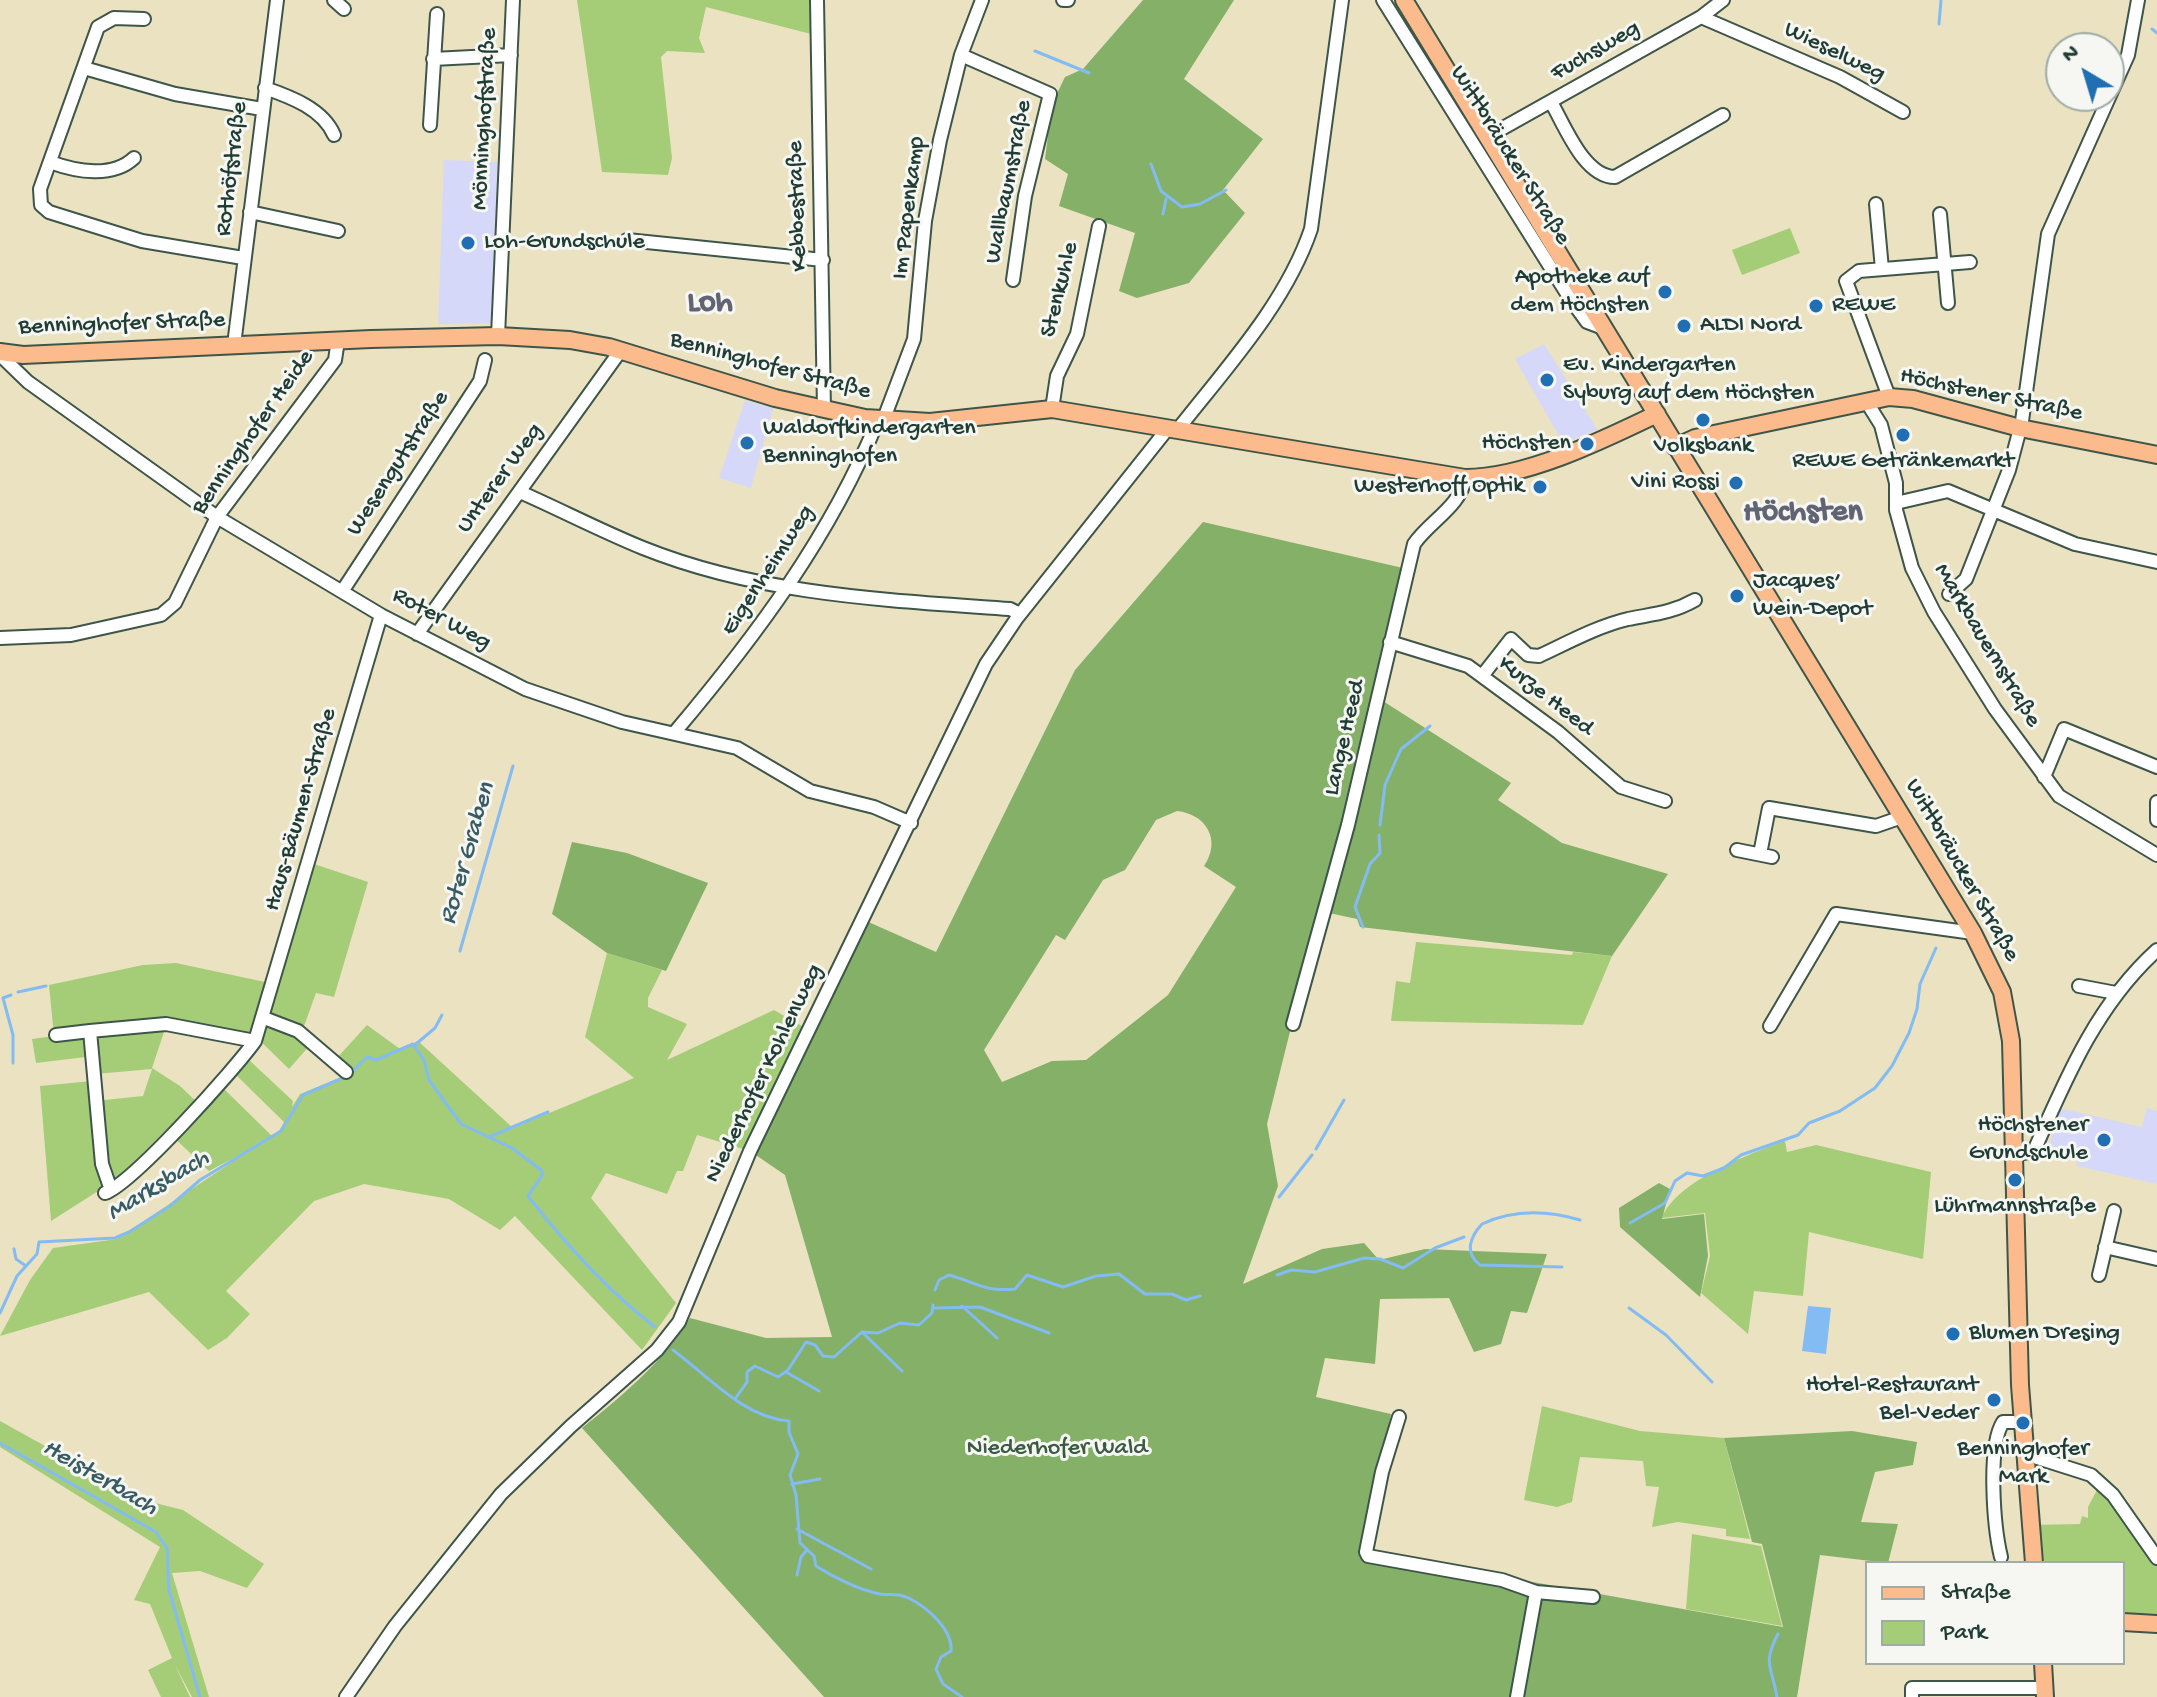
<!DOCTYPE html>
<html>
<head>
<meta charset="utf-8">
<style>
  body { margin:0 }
  #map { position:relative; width:2157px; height:1697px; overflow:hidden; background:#ebe2c2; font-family:"Gochi Hand",sans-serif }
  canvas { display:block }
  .legend { position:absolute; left:1865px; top:1561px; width:260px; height:104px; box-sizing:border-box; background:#f6f6f2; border:2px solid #a0aca6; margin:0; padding:10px 14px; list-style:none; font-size:24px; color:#1f3d34 }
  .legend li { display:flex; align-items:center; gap:16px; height:40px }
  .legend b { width:40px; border:2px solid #a0aca6 }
  .north { position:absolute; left:2045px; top:32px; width:80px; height:80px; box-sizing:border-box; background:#f6f6f2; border:2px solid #a0aca6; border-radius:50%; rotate:322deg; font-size:22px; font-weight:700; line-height:32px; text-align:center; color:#1f3d34 }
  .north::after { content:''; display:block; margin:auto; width:28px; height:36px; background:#1f6fb2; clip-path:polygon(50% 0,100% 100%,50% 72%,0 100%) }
</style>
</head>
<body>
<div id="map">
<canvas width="2157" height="1697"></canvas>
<ul class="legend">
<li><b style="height:10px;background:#fbbb8c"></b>Straße</li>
<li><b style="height:22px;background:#a5cd78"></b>Park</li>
</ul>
<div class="north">N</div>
</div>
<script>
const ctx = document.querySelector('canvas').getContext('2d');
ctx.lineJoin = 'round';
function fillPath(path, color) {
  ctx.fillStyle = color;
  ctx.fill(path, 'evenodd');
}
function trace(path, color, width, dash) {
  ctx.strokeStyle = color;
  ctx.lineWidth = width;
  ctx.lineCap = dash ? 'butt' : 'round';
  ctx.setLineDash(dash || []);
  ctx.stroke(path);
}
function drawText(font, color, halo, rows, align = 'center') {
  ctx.font = font + ' "Gochi Hand",sans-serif';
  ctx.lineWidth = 6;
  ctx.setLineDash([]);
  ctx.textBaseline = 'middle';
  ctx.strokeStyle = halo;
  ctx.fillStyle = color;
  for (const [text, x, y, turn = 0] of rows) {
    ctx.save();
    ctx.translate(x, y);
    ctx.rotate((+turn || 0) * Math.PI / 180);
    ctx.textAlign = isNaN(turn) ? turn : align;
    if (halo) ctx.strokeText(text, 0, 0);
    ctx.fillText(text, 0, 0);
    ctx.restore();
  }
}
const built = new Path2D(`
  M444 160 498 162 493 323 438 324Z
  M1544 344 1594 424 1597 430 1563 443 1515 359Z
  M745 400 773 408 751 488 719 478Z
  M2059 1108 2142 1127 2147 1108 2157 1111V1184L2077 1166 2078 1159 2048 1152Z`);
const green = new Path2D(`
  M577 0H814L815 35 706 7 699 38 705 53 667 51 661 57 672 158 668 175 602 172Z
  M1790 228 1800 253 1742 275 1732 250Z
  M311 863 368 882 334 997 316 993 303 1029 311 1044 289 1069 252 1033 244 1036 166 1026 152 1068 180 1086 202 1107 222 1087 272 1136 279 1131 284 1122 235 1074 248 1059 293 1101 292 1107 300 1094 344 1076 336 1059 367 1025 400 1049 418 1041 513 1128 634 1078 585 1037 607 953 662 970 648 998V1007L687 1024 667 1060 774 1010 809 1030 750 1151 697 1135 683 1171H677L667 1194 606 1173 591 1198 676 1303 642 1350 515 1216 500 1230 449 1199 364 1184 314 1201 226 1291 250 1314 227 1338 208 1350 149 1292 0 1336 30 1280 53 1248 117 1239 253 1148 209 1171 166 1130 117 1179 51 1221 40 1086 92 1081 95 1101 143 1096 152 1069 96 1074 94 1056 36 1063 32 1039 54 1036 49 985 143 965 176 963 279 985Z
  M1416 942 1572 955 1573 952 1612 956 1583 1025 1391 1021 1396 981 1410 983Z
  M1785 1141 1787 1152 1816 1145 1931 1172 1923 1259 1809 1232 1803 1296 1754 1291 1748 1334 1701 1293 1710 1256 1705 1213 1662 1218C1676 1181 1749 1154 1785 1141Z
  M1542 1406 1640 1431 1724 1438 1750 1539 1726 1536V1529L1678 1522 1652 1527 1659 1487 1646 1486 1643 1461 1580 1457 1572 1502 1557 1507 1524 1500Z
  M0 1421 65 1457 104 1484 135 1498 183 1510 264 1564 247 1588 200 1571 172 1573 209 1697H192L175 1665 190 1697H161L148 1670 172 1658 150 1604 134 1600 160 1547 0 1447Z
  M2099 1486 2157 1565V1624L2123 1622V1563H2034L2031 1525 2080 1524 2082 1516 2088 1518V1507Z
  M1692 1534 1761 1546 1782 1626 1686 1609Z`);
const forest = new Path2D(`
  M1143 0H1234L1184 79 1263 139 1223 190 1245 213 1189 283 1137 298 1119 291 1135 233 1059 206 1068 174 1045 159 1052 104 1065 77 1083 69Z
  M1203 522 1403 568 1372 694 1511 783 1498 800 1562 843 1668 874 1612 956 1360 927 1357 919 1320 911 1267 1124 1278 1186 1243 1284 1322 1249 1364 1243 1379 1260 1425 1249 1547 1254 1527 1313 1511 1311 1501 1344 1474 1352 1449 1298 1380 1299 1375 1364 1325 1358 1316 1397 1391 1414 1366 1552 1783 1627 1762 1544 1752 1542 1724 1438 1852 1431 1917 1442 1913 1465 1875 1472 1861 1522 1898 1524 1888 1563 1820 1555 1797 1697H824L582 1428C623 1395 662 1363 690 1318L766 1338 832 1337 785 1175 750 1151 864 920 936 952 1075 670ZM1177 811C1206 814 1222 840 1204 866L1236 887 1168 995 1086 1060 1052 1061 1002 1082 984 1050 1056 935 1065 940 1103 880 1125 870 1156 820Z
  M572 842 627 853 708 883 666 971 607 953 552 914Z
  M1659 1183 1670 1189 1662 1219 1704 1214 1708 1256 1700 1297 1620 1227 1619 1208Z`);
const water = new Path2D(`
  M1808 1306 1831 1308 1826 1354 1802 1351Z`);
const stream = new Path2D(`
  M1939 24 1941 0
  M2152 29 2157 33
  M1035 51 1089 73
  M1151 164 1161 191 1182 207 1200 204 1226 190
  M1163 214 1166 199
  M1380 825 1385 785 1401 749 1430 726
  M1363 927 1355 907 1370 864 1380 853 1379 835
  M460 951 513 766
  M18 992 46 986
  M11 995 3 998 13 1035V1063
  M416 1044 435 1028 442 1015
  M352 1072 367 1057 376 1060 413 1044 424 1060 429 1080 461 1124 512 1148 541 1170 543 1174 528 1196C567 1246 608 1291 655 1327
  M489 1137 548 1112
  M1316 1149 1344 1100
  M1279 1197 1312 1155
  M1630 1223 1665 1203 1675 1181 1687 1173 1703 1176 1724 1168 1741 1155 1798 1135 1809 1123 1840 1111 1875 1088 1892 1066 1909 1033 1917 1009 1920 984 1936 948
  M14 1249 16 1259 26 1266
  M1562 1267 1480 1265C1464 1253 1470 1237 1482 1224 1514 1209 1546 1210 1580 1220
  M1277 1275 1291 1270 1315 1272 1364 1258 1380 1259 1403 1268 1435 1248 1464 1237
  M935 1290 939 1280 949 1275C978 1283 983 1292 1015 1289L1027 1275 1063 1287 1096 1276 1119 1274 1145 1294H1172L1186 1300 1200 1296
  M962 1306 997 1338
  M934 1308 980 1307 1049 1333
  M1629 1308 1666 1335 1712 1382
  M0 1313 17 1276 37 1254 39 1242 115 1238 129 1232 170 1206 200 1180 281 1131 303 1095 345 1077
  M862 1332 902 1371
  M673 1350C708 1376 744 1418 789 1421V1432L798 1454 790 1475 796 1495 800 1543 814 1556 816 1566C833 1577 859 1590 880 1594 886 1595 893 1594 899 1595 920 1599 953 1628 951 1651L941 1657 936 1669 943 1684 962 1697
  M786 1372 819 1391
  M735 1399 747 1382V1372L755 1366 778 1377 788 1370 806 1342 815 1345 823 1356 834 1357 862 1332 878 1333 900 1323 919 1325 932 1313 933 1305
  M0 1443 156 1532 167 1548 169 1590 200 1697
  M792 1484 820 1479
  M797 1529 871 1569
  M797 1575 801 1557 806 1551
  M1777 1697C1772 1667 1762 1664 1778 1634`);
const minor = new Path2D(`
  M334 0 344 9
  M817 0 824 410
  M1063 0H1068
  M1383 0 1571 300 1587 322 1603 328
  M1701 17 1840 77 1903 112
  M144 19 114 18 98 27 40 189 41 205 49 212 142 241 243 258
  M961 55 1050 94 1025 196 1013 280
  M433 59 511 55
  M84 68 175 94 262 109
  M265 88C291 97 323 109 334 135
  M1551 102C1565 126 1584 177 1615 177L1723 115
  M430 125 437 14
  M1487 137 1701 17 1723 0
  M50 162C77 172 113 178 134 158
  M1876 204 1882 269
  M250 212 338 231
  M1940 214 1948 303
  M627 240 823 260
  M498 336 513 0
  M234 345 277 0
  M0 355 28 382 217 517 381 615 525 689 622 722 737 748 810 791 874 807 911 823
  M1889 397 1846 281 1859 271 1970 262
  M1866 401 1881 425 1896 483V510L1912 568 1934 612 1995 709 2059 796 2157 855
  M1052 409 1057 376 1077 334 1099 226
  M883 421 914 339 925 221 940 140 961 55 982 0
  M1179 428C1227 367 1286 303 1311 229L1342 0
  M520 492C561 510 601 531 643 548 760 595 886 600 1010 609L1020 614
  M1896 503 1948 491 2075 544 2157 562
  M343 590 480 381 485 360
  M1949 594 1966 579 2009 470 2022 421 2048 234 2128 55 2138 0
  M417 634 621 350
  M0 638 71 635 161 615 175 603 217 517 335 360 338 340
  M1390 642 1468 666 1558 732 1621 787 1665 801
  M1482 676 1511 639 1528 655 1539 656C1567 643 1598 626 1628 619 1653 614 1672 613 1695 600
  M675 732C756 636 830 537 878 420
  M2044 777 2064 729 2157 767
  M2157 802V820
  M1737 850 1772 857
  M1760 854 1769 808 1876 826 1902 817
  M2079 986 2116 993
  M264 1018 298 1031 346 1072
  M1293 1024 1348 825 1414 544C1430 521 1461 506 1465 478
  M1770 1026 1836 914 1973 933
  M56 1035 90 1031
  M2014 1155 2034 1151C2066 1078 2097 1004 2157 950
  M111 1190 102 1164 90 1031 166 1024 255 1041
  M105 1193C133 1183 235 1069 255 1041L381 615
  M2105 1247 2157 1259
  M2099 1275 2114 1211
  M1399 1417 1382 1472 1366 1552 1368 1556 1502 1580 1536 1592 1593 1597
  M2025 1454 2091 1475 2113 1495 2157 1558
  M2001 1557C1994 1528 1987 1447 2003 1422H2022
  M346 1697 395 1626 501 1494 571 1426 657 1350 679 1322 750 1151 986 664 1017 618 1169 427
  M1517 1697 1536 1592
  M1912 1697V1688H2044`);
const major = new Path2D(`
  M1404 0 1973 933 2002 992 2011 1041 2020 1385 2034 1563
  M0 352 23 355 371 339 498 336 570 340 609 347 775 398 865 418 930 422 1052 409 1465 478C1526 478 1603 440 1657 414
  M1675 447 1695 438 1889 397 1913 399 2020 428 2157 455
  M2123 1622 2157 1624
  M2043 1663 2045 1697`);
const markers = [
  [468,243,8,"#1f6fb2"],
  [1665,292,8,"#1f6fb2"],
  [1816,306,8,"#1f6fb2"],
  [1684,326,8,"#1f6fb2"],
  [1547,380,8,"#1f6fb2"],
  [1703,420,8,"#1f6fb2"],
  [1903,435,8,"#1f6fb2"],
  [747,443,8,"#1f6fb2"],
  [1587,444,8,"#1f6fb2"],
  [1736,483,8,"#1f6fb2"],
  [1540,487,8,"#1f6fb2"],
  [1737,596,8,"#1f6fb2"],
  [2104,1140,8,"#1f6fb2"],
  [2015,1180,8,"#1f6fb2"],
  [1953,1334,8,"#1f6fb2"],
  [1994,1400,8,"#1f6fb2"],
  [2023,1423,8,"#1f6fb2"]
];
const streetNames = [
  ["Fuchsweg",1596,52,-30],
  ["Wieselweg",1834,53,26],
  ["Mönninghofstraße",486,119,-87],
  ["Wittbräucker Straße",1509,156,58],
  ["Rothöfstraße",233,169,-83],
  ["Wallbaumstraße",1010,182,-79],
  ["Kebbestraße",799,206,-92],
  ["Im Papenkamp",910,208,-83],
  ["Stenkuhle",1061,290,-76],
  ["Benninghofer Straße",122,325,-2],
  ["Benninghofer Straße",770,367,15],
  ["Höchstener Straße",1991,396,12],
  ["Benninghofer Heide",254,433,-55],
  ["Wesengutstraße",399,464,-57],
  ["Unterer Weg",501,479,-54],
  ["Eigenheimweg",769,571,-57],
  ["Roter Weg",441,620,28],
  ["Markbauernstraße",1986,646,59],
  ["Kurze Heed",1545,697,38],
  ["Lange Heed",1346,738,-77],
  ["Haus-Bäumen-Straße",302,810,-74],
  ["Wittbräucker Straße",1961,871,60],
  ["Niederhofer Kohlenweg",765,1074,-64]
];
const poiNames = [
  ["Loh-Grundschule",484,243],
  ["Apotheke auf",1649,278,"right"],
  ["dem Höchsten",1649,306,"right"],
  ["REWE",1832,306],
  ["ALDI Nord",1700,326],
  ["Ev. Kindergarten",1563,366],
  ["Syburg auf dem Höchsten",1563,394],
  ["Waldorfkindergarten",763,429],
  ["Benninghofen",763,457],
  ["Höchsten",1571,444,"right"],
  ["Volksbank",1703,447,"center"],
  ["REWE Getränkemarkt",1903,462,"center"],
  ["Vini Rossi",1720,483,"right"],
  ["Westerhoff Optik",1524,487,"right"],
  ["Jacques’",1753,582],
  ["Wein-Depot",1753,610],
  ["Höchstener",2088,1126,"right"],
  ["Grundschule",2088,1154,"right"],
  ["Lührmannstraße",2015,1207,"center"],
  ["Blumen Dresing",1969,1334],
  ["Hotel-Restaurant",1978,1386,"right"],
  ["Bel-Veder",1978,1414,"right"],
  ["Benninghofer",2023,1450,"center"],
  ["Mark",2023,1478,"center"]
];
const parkNames = [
  ["Niederhofer Wald",1057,1449]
];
const waterNames = [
  ["Roter Graben",469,854,-74],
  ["Marksbach",159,1187,-31],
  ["Heisterbach",99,1479,30]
];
const districtNames = [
  ["Loh",710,305],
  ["Höchsten",1803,514]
];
fillPath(built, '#d5d8f9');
fillPath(green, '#a5cd78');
fillPath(forest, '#84b068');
fillPath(water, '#83bbf3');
trace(stream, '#83bbf3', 3);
trace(minor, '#3e5649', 16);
trace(major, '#3e5649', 20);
trace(minor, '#fff', 12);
trace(major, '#fbbb8c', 16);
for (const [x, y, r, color] of markers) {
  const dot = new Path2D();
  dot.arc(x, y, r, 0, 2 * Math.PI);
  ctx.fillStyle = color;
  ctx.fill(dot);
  trace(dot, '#f6f6f2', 3);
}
drawText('24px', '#1f3d34', '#f6f6f2', streetNames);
drawText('24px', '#1f3d34', '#f6f6f2', poiNames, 'left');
drawText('24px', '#3a5a42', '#f6f6f2', parkNames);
drawText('italic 26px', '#385c64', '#f6f6f2', waterNames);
drawText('bold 32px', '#616473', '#f6f6f2', districtNames);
</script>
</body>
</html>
